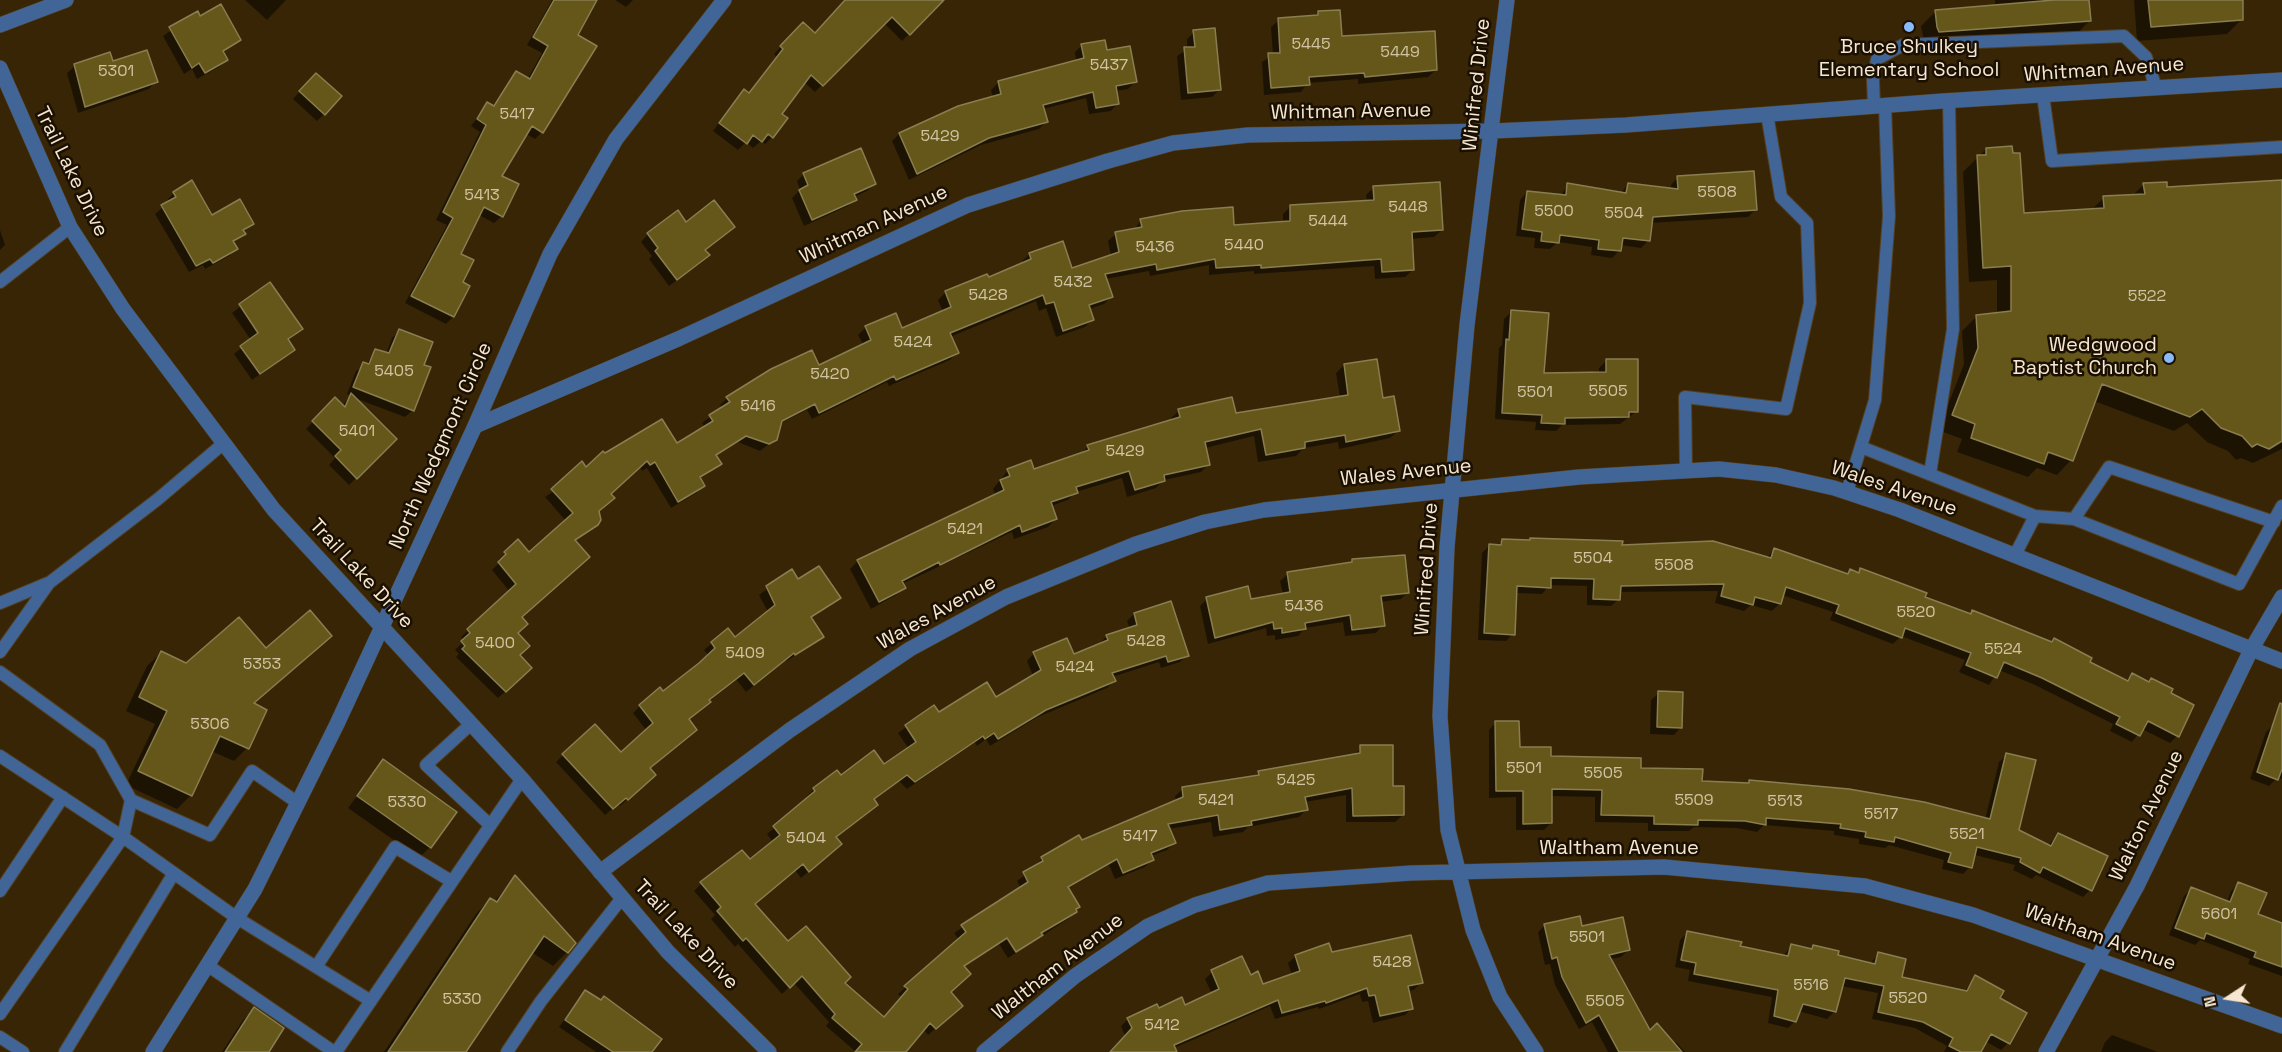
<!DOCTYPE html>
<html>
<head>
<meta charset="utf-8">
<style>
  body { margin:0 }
  #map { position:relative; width:2282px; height:1052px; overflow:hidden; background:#382506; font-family:"Space Grotesk",sans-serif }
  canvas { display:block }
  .north { position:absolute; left:2198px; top:968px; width:60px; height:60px; -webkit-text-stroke:4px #1a1002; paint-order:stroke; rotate:258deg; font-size:16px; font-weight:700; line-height:24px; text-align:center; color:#f7e7d2 }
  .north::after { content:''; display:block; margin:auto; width:21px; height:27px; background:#f7e7d2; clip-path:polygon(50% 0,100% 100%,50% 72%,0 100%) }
</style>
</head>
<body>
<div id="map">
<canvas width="2282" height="1052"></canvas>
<div class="north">N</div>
</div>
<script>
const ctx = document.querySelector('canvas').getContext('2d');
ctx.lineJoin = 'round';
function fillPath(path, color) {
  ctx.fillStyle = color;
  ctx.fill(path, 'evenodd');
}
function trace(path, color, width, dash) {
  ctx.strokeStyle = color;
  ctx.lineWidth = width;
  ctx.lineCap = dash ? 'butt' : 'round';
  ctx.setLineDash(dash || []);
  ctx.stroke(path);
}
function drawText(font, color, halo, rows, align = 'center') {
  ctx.font = font + ' "Space Grotesk",sans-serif';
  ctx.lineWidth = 5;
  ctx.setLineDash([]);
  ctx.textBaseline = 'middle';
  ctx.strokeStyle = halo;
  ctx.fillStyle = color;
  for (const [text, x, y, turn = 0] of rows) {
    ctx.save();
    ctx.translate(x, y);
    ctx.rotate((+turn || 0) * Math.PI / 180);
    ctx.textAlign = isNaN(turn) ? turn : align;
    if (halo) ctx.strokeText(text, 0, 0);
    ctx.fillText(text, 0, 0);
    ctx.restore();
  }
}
const shadow = new Path2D(`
  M245 0H286L267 20Z
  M552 0H582L575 35 542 132 535 139 526 134 500 176 502 216 494 223 479 215 459 254 461 283 468 287 453 317 446 324 405 303 447 225 436 220 480 132 471 126 487 104 492 107 516 73 527 80 542 53 527 45Z
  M615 0H633L626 7Z
  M850 0H942L902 41 884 23 815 92 804 82 780 114 772 137 765 144 761 141 753 148 746 142 738 150 713 131 737 98 748 95 777 57 774 54 803 24 815 35Z
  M1995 0H2088L2089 21 2075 36 1925 46 1921 26 1936 11 1995 6Z
  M2134 0H2241L2242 19 2227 34 2137 41Z
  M197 13 200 18 239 40 222 53 226 60 219 67 197 79 192 69 184 74 163 36Z
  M1319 13 1341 38 1436 70 1428 77 1358 84V79L1308 83 1301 92 1264 95 1262 62 1273 55 1271 27 1279 20 1314 17Z
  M1194 32 1219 90 1212 97 1181 100 1177 56 1187 49V39Z
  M1082 45 1135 82 1128 89 1116 91 1118 103 1111 111 1089 114 1086 98 1043 109 1046 122 1039 129 981 145 909 180 892 141 899 134 993 98 991 90 998 83 1076 61 1075 52Z
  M112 63 156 81 149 89 78 113 67 73 75 66Z
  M309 82 324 114 317 121 293 99Z
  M1986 149 2023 214 2091 210 2104 198 2132 196 2143 185 2166 184V188L2282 181V449L2253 463 2241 458 2236 460 2228 451 2207 442 2187 423 2174 431 2094 401 2071 460 2057 475 2037 468 2028 477 1957 452 1962 439 1938 430 1964 364 1962 331 1977 316 1997 314V280L1969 282 1963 172Z
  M804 174 875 183 867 191 854 197 855 199 848 206 804 226 792 198 800 190 797 181Z
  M1678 177 1756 209 1748 217 1651 223 1648 241 1641 248 1620 245 1619 251 1612 258 1591 255 1592 247 1558 242 1550 249 1534 248 1535 238 1516 236 1520 200 1527 192 1560 196 1568 185 1621 193 1628 184 1671 190V185Z
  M1374 187 1442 230 1434 237 1410 239 1413 270 1405 277 1375 279 1374 266 1254 274V271L1209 275V265L1150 276 1149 271 1105 279 1111 297 1104 304 1089 309 1092 320 1085 327 1056 337 1046 308 1039 311 1036 301 950 337 957 352 950 360 889 386 887 382 812 419 807 410 779 424 775 439 760 451 738 442 715 456 720 464 699 479 703 486 696 493 671 508 647 468 642 471 640 467 609 494 598 511 597 524 574 542 521 617 516 633 523 676 498 698 456 657 459 654 455 650 464 641 461 637 510 592 492 570 500 562 498 560 505 553 529 554 566 521 545 497 586 469 676 445 705 428 702 423 722 408 720 405 727 398 819 367 863 344 858 335 866 327 895 315 902 330 943 312 938 300 945 293 986 276 988 279 1023 264 1022 261 1030 254 1071 270 1111 256 1108 241 1116 234 1134 230 1141 220 1232 227 1283 223V214L1290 207 1367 202 1366 195Z
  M174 193 212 217 252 223 233 243 236 249 229 256 205 269 203 265 189 272 155 214 168 203 167 200Z
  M686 224 733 227 704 251 708 255 701 263 669 286 649 259 652 256 641 242 648 234Z
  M0 230 5 245 0 250Z
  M270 284 301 329 287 341 293 350 252 380 234 354 251 340 232 313Z
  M1511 312 1543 374H1599V368L1606 361 1637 411 1620 424 1562 425 1556 431 1535 430 1536 422 1495 419 1499 348 1502 345 1504 319Z
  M399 331 422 366 413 410 405 417 352 397 395 439 349 485 329 465 335 458 306 429 335 399 342 406 350 396 347 394 356 371 366 365 376 350 386 354 392 338Z
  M1344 365 1382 399 1398 431 1390 438 1339 449 1338 442 1304 448 1296 456 1258 462 1254 436 1205 448 1209 464 1201 472 1164 480 1156 488 1127 497 1122 478 1076 492 1068 500 1051 506 1056 519 1048 527 1014 539 1012 532 902 584 904 587 896 595 871 609 850 569 858 561 996 496 993 489 1008 470 1033 471 1080 455 1088 446 1172 421 1171 418 1179 411 1234 415 1340 397 1336 373Z
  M1502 541 1767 558 1774 549 1846 575 1850 571 1857 573 1860 569 1969 615 1973 612 2125 681 2132 675 2169 694 2177 736 2170 743 2142 729 2132 742 2110 731 2113 724 2035 685 1999 670 1989 685 1959 672 1965 660 1901 636 1893 644 1830 620 1833 612 1782 595 1779 604 1772 611 1751 605 1744 611 1715 603 1718 591 1619 592V599L1611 606 1587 605V586L1550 585 1542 594 1515 593 1513 634 1506 641 1478 640 1482 553 1489 546H1497Z
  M1352 561 1408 592 1401 599 1380 602 1383 625 1376 633 1345 636 1343 622 1305 628 1298 636 1275 640V635L1267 636 1266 628 1208 644 1200 606 1207 599 1250 600 1283 595 1280 581 1288 574 1349 564Z
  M791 571 798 581 839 598 810 619 822 637 787 661 786 659 746 692 736 679 687 720 695 730 649 769 647 782 620 806 618 804 605 815 556 762 563 755 621 754 647 731 633 713 640 706 663 694 709 656 704 650 728 630 734 639 768 612 759 595Z
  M1134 614 1187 655 1180 662 1161 668 1159 662 1112 677 1114 681 1107 688 1038 717 990 746 986 739 977 746 975 742 907 789 899 781 873 800 876 805 869 812 835 838 833 851 801 878 795 870 753 904 788 944 843 984 884 1018 902 998 898 994 959 940 954 933 1021 888 1017 881 1036 867 1042 858 1176 802 1175 796 1183 789 1254 777 1259 772 1354 756 1361 747 1392 787 1403 815 1395 822H1346V795L1305 802 1306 810 1299 817 1248 827 1243 832 1213 837 1211 822 1168 829 1174 843 1167 850 1151 856 1152 860 1145 867 1115 879 1109 865 1067 889 1076 912 1068 919 1008 958 999 944 964 967 949 992 953 1013 928 1035 923 1029 904 1052H856L826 1026 829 1022 794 983 782 994 738 944 735 947 711 919 715 915 694 891 701 884 750 862 773 842 767 834 809 799 807 796 814 789 841 777 884 766 909 749 898 733 933 707 938 714 996 699 1033 676 1027 661 1034 653 1073 656 1099 644 1107 636 1130 629 1127 621Z
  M330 636 253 704 247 748 234 761 211 751 191 795 177 809 126 785 155 724 126 711 147 666 161 653 186 664Z
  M1659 693 1681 727 1674 735 1650 734 1651 700Z
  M1496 722 1518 748 1550 758 1640 769 1701 783 1747 784 1749 782 1985 820 1999 762 2007 755 2017 831 2048 846 2058 834 2090 890 2083 897 2036 875 2032 879 2013 870 2015 865 1975 855 1970 867 1963 874 1942 869 1944 860 1889 845 1885 848 1859 844V839L1834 835V831L1764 825 1757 832 1737 828 1694 827 1689 831H1648V823L1595 822V797L1551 796V823L1544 830H1516V797L1489 798V730Z
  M2273 725 2282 728V779L2277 778 2269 786 2250 779 2266 732Z
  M383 761 430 847 419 858 348 808Z
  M515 877 567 952 553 966 531 952 465 1052H384L476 914 490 899 494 902Z
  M2238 884 2256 915 2282 925V976L2248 964 2250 959 2200 940 2195 945 2169 935 2184 896 2191 889 2227 902 2231 891Z
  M1545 925 1581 927 1628 950 1621 957 1610 959 1649 1032 1673 1045 1676 1042 1685 1052H1608L1592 1022 1579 1029 1555 985 1550 964 1545 965 1538 932Z
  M1687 933 1783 956 1791 946 1809 950 1813 946 1836 956 1870 964 1878 954 1900 978 1964 992 1976 977 1998 999 2008 1043 2001 1050 1985 1041 1979 1052H1944L1947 1046 1915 1028 1872 1019 1878 993 1841 986 1835 1011 1827 1019 1798 1011 1795 1021 1788 1028 1768 1023 1772 997 1688 981 1690 970 1675 967 1680 940Z
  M1331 953 1421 982 1414 990 1408 991 1412 1008 1405 1015 1373 1023 1368 1001 1362 1002 1360 994 1319 1009 1318 1007 1275 1019 1270 1006 1165 1052H1111L1125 1036 1121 1026 1128 1019 1158 1010 1184 1007 1212 994 1205 979 1212 972 1250 977 1263 986 1292 975 1288 963 1296 956Z
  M585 992 652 1050 654 1052H596L559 1027Z
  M254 1009 267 1052H222L243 1020Z
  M2112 1035 2158 1052H2101L2105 1042Z`);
const building = new Path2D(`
  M554 0H597L578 35 597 46 543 133 532 126 502 176 519 184 503 217 484 207 461 254 474 260 463 282 470 286 454 317 411 296 453 218 443 212 486 125 477 119 487 102 494 106 516 71 530 79 548 46 533 37Z
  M845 0H944L910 35 892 17 823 86 811 75 782 114 788 118 773 138 768 134 762 142 753 135 747 144 719 123 744 89 749 93 783 49 780 46 803 22 815 33Z
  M2054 0H2089L2091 21 1939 32 1937 27 1935 10Z
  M2148 0H2243V20L2151 27Z
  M221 4 241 40 223 51 228 60 205 73 199 63 192 68 169 27 198 11 200 16Z
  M1340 10 1342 36 1435 31 1437 70 1365 77 1364 73 1309 77 1310 85 1271 88 1268 53H1280L1278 18 1318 15V11Z
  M1215 28 1221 90 1188 93 1184 47H1195L1193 30Z
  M1105 40 1107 50 1130 46 1137 82 1116 86 1119 104 1096 108 1093 92 1043 105 1048 122 989 138 917 174 899 133 958 106 1001 94 998 81 1084 58 1081 44Z
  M147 50 158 82 85 107 74 64 110 52 113 61Z
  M316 73 342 96 325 115 299 91Z
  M2012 146 2013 153H2020L2024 213 2104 208 2103 196 2145 194 2143 183 2167 182V187L2282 180V441L2269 449 2257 444 2252 447 2242 436 2221 428 2202 409 2190 417 2102 384 2073 461 2048 452 2044 464 1971 438 1975 424 1952 415 1978 348 1976 315 2011 311V266L1983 268 1977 155H1986V148Z
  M861 148 876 184 854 194 857 200 812 220 799 190 808 185 803 173Z
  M1754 171 1757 210 1653 217 1650 241 1623 238 1621 251 1598 249 1599 240 1560 235 1559 243 1541 241 1542 232 1522 229 1527 191 1566 195 1567 183 1626 193 1628 183 1678 189 1677 176Z
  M192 180 212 215 240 199 254 224 243 230 246 234 233 241 238 249 213 263 210 259 196 266 161 205 176 197 173 192Z
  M1440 182 1443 230 1412 232 1414 270 1382 272 1381 259 1261 268V265L1216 268 1215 259 1157 270 1156 264 1105 274 1113 297 1089 305 1094 320 1063 331 1054 302 1046 304 1043 295 950 333 959 353 896 380 894 376 819 413 815 404 782 421 777 440 769 444 746 436 716 455 722 464 700 477 705 486 678 502 655 462 650 465 647 461 611 494 615 498 599 511 601 520 598 525 575 540 590 557 522 617 528 624 518 633 530 646 520 655 532 668 506 692 462 649 465 646 461 641 470 633 467 629 516 584 498 562 506 554 504 552 518 539 529 552 573 513 551 489 582 461 586 467 603 451 605 453 662 419 677 443 713 421 709 415 730 402 726 397 771 369 812 350 819 365 871 340 865 326 896 313 902 328 951 307 945 291 987 274 989 277 1031 259 1029 253 1063 241 1072 268 1119 252 1115 232 1142 227 1140 219 1182 211 1233 207 1234 225 1290 221V205L1374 200 1373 186Z
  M714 200 735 227 705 250 710 255 677 280 655 251 658 248 647 233 678 210 686 222Z
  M270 282 303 329 288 339 295 350 260 374 240 346 258 333 239 304Z
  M1511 310 1549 313 1544 373 1606 372V359H1638V412H1629V417L1565 418V424L1541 423 1542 415 1502 413 1506 339 1509 340Z
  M399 329 433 342 424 365 431 367 414 411 353 387 363 362 369 364 375 349 389 353Z
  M1377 359 1383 398 1394 396 1400 431 1346 442 1345 435 1305 442V448L1266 455 1261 429 1205 442 1210 465 1164 475 1165 481 1135 490 1129 471 1076 487 1078 493 1051 502 1057 519 1022 532 1020 525 940 565 939 562 902 581 906 588 879 602 857 560 1004 490 1000 480 1010 476 1007 469 1031 460 1034 469 1089 450 1087 445 1180 417 1178 409 1232 397 1236 413 1348 395 1344 364Z
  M351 393 397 439 357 479 335 456 341 450 312 421 335 397 345 407Z
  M1530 538 1623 541 1622 545 1713 541 1771 558 1774 548 1848 574 1850 569 1859 573 1860 568 1927 593 1925 597 1971 614 1972 610 2052 642 2054 638 2092 658 2090 662 2128 681 2132 673 2149 682 2151 678 2173 689 2171 693 2194 705 2179 737 2148 721 2140 736 2116 724 2120 717 2042 678 2004 662 1997 678 1966 665 1971 653 1905 628 1902 638 1836 613 1839 605 1786 587 1781 604 1755 597 1753 605 1721 596 1724 584 1621 586 1620 600 1593 599 1594 579 1551 578V588L1517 586 1515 635 1484 633 1489 544 1501 545 1502 539 1530 540Z
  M1405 555 1409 593 1381 596 1385 626 1352 630 1350 615 1305 623 1306 629 1282 633V628L1274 629 1273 622 1215 638 1206 597 1248 586 1251 599 1290 592 1287 572 1352 562V559Z
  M819 566 841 598 811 617 824 637 795 655 794 653 754 685 744 673 709 700 711 702 689 719 697 730 650 768 656 775 628 800 626 798 613 809 562 754 595 724 621 752 653 723 639 705 660 687 663 691 699 663 715 648 711 642 728 628 735 637 775 605 766 586 792 569 798 579Z
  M1171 601 1189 656 1168 662 1166 656 1112 673 1116 681 1046 710 998 739 994 733 985 739 983 736 915 782 907 775 874 799 878 805 836 837 842 844 809 872 803 864 755 904 788 941 806 926 851 977 845 983 884 1017 908 989 904 986 966 932 961 925 1028 882 1023 872 1043 861 1041 857 1079 835 1082 840 1183 797 1182 787 1259 775 1258 771 1360 753V745H1393V786H1404V815L1353 816 1352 788 1305 797 1308 810 1251 821 1252 825 1220 830 1218 815 1168 824 1176 843 1151 853 1154 860 1123 873 1117 859 1068 887 1080 907 1076 909 1077 912 1041 933 1043 935 1016 952 1007 938 964 966 971 974 951 992 963 1006 936 1029 930 1023 906 1052H855L862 1044 832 1018 835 1014 802 976 790 988 746 938 743 941 717 911 721 907 700 882 742 850 750 859 780 835 773 826 815 791 813 788 837 770 841 775 874 750 884 764 916 742 905 725 934 705 939 712 987 682 996 697 1041 670 1033 652 1067 638 1074 654 1108 640 1106 635 1137 625 1134 613Z
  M310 610 332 636 254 703 267 710 249 749 220 736 192 796 138 771 167 711 139 697 161 651 186 663 239 617 266 648Z
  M1658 691 1683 692 1682 728 1657 727Z
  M2280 703 2282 704V769L2278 780 2257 772Z
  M1495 721H1519L1520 747H1551V756L1641 758V768L1703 769 1702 781 1749 783V780L1849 789 1924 802 1990 819 2006 753 2036 760 2019 830 2051 846 2058 833 2108 856 2092 891 2043 867 2040 873 2020 862 2021 858 1977 847 1972 868 1948 862 1951 853 1895 837 1894 842 1865 837 1866 832 1840 828 1841 824 1766 818V825L1745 821 1698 820V825L1654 824V816L1601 815 1602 790 1552 789V823L1523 824V791H1496Z
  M383 759 457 812 431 848 357 796Z
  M515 875 576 943 568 953 544 936 466 1052H388L490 898 497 902Z
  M2238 882 2267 893 2258 914 2282 923V967L2254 957 2256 952 2206 933 2204 939 2175 928 2191 887 2230 902Z
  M1580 916 1582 926 1623 917 1630 950 1609 955 1650 1030 1657 1023 1682 1052H1619L1599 1015 1586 1023 1562 977 1557 957 1552 959 1544 924Z
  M1687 931 1742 942 1740 946 1788 956 1791 944 1812 949 1813 945 1839 951 1838 955 1875 964 1878 952 1906 959 1902 977 1967 991 1975 975 2004 991 2000 998 2027 1013 2010 1044 1991 1034 1981 1052H1961L1949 1046 1953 1038 1923 1022 1878 1012 1884 986 1845 978 1836 1012 1803 1004 1796 1022 1774 1016 1778 990 1694 974 1696 963 1681 960Z
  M1411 935 1423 983 1408 986 1413 1009 1380 1016 1375 995 1369 996 1367 988 1326 1003 1325 1001 1282 1013 1278 1000 1174 1045 1177 1052H1110L1132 1028 1127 1018 1157 1004 1159 1008 1182 997 1185 1005 1219 989 1211 970 1242 956 1251 975 1258 971 1263 984 1300 971 1295 955 1329 943 1332 952Z
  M585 990 601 1000 604 996 662 1039 652 1052H613L565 1020Z
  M254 1007 284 1028 269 1052H225Z`);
const service = new Path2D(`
  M2043 95 2052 161 2282 147
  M1874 106 1873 80 1877 59 1903 45 2124 36 2146 57 2156 88
  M0 282 70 227
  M1861 447 2035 516 2015 555
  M1686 471 1685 397 1786 409 1810 303 1807 223 1781 197 1767 114
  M1930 474 1953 329 1949 101
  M1847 492 1875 400 1889 216 1885 105
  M2035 516 2074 519 2239 584 2282 506
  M2074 519 2109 467 2274 522
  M0 603 48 583
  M0 652 49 583 158 499 224 443
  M0 672 100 745 131 800 210 835 252 771 298 803
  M471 724 426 765 490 825
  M0 756 123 837 237 918 371 1001
  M0 891 63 797
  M207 965 334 1052
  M316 967 395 847 451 881
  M0 1014 123 837 131 800
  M0 1037 23 1052
  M65 1052 174 873
  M336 1052 522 779
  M507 1052 541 1001 622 898`);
const minor = new Path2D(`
  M1507 0 1467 325 1447 547 1440 716 1448 830 1473 930 1500 997 1536 1052
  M0 25 66 0
  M475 426 678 339 968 205 1108 161 1173 143 1248 135 1493 131 1626 125 1943 101 2282 80
  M600 872 790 730 910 649 1006 597 1136 544 1205 522 1264 510 1579 477 1719 469 1776 475 1834 488 1900 510 2282 661
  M984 1052 1075 976 1148 926 1195 905 1268 883 1411 873 1664 867 1865 886 1973 915 2282 1026`);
const tertiary = new Path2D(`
  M0 68 70 227 123 309 274 510 522 779 668 952 769 1052
  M153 1052 255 889 337 724 475 426 550 254 616 139 724 0
  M2046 1052 2137 886 2251 650 2282 597`);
const markers = [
  [1909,27,6,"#89bafc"],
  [2169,358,6,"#89bafc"]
];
const numberNames = [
  ["5445",1311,45],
  ["5449",1400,53],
  ["5437",1109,66],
  ["5301",116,72],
  ["5417",517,115],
  ["5429",940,137],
  ["5508",1717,193],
  ["5413",482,196],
  ["5448",1408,208],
  ["5500",1554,212],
  ["5504",1624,214],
  ["5444",1328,222],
  ["5440",1244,246],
  ["5436",1155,248],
  ["5432",1073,283],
  ["5428",988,296],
  ["5522",2147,297],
  ["5424",913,343],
  ["5405",394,372],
  ["5420",830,375],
  ["5505",1608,392],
  ["5501",1535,393],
  ["5416",758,407],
  ["5401",357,432],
  ["5429",1125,452],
  ["5421",965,530],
  ["5504",1593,559],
  ["5508",1674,566],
  ["5436",1304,607],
  ["5520",1916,613],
  ["5428",1146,642],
  ["5400",495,644],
  ["5524",2003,650],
  ["5409",745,654],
  ["5353",262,665],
  ["5424",1075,668],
  ["5306",210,725],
  ["5501",1524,769],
  ["5505",1603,774],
  ["5425",1296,781],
  ["5421",1216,801],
  ["5509",1694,801],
  ["5513",1785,802],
  ["5330",407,803],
  ["5517",1881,815],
  ["5521",1967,835],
  ["5417",1140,837],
  ["5404",806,839],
  ["5601",2219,915],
  ["5501",1587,938],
  ["5428",1392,963],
  ["5516",1811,986],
  ["5520",1908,999],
  ["5330",462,1000],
  ["5505",1605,1002],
  ["5412",1162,1026]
];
const poiNames = [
  ["Bruce Shulkey",1909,48],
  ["Elementary School",1909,71],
  ["Wedgwood",2157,346,"right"],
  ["Baptist Church",2157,369,"right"]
];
const streetNames = [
  ["Whitman Avenue",2104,70,-4],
  ["Winifred Drive",1477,85,-84],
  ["Whitman Avenue",1351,112,-1],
  ["Trail Lake Drive",71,172,64],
  ["Whitman Avenue",874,225,-25],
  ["North Wedgmont Circle",441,446,-66],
  ["Wales Avenue",1406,473,-6],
  ["Wales Avenue",1894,489,19],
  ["Winifred Drive",1427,569,-86],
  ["Trail Lake Drive",361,574,47],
  ["Wales Avenue",937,613,-29],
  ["Walton Avenue",2147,816,-64],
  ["Waltham Avenue",1619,849],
  ["Trail Lake Drive",686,935,47],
  ["Waltham Avenue",2100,938,20],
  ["Waltham Avenue",1058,967,-38]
];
fillPath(shadow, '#0007');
fillPath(building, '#655719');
trace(building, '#897e50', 1.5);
trace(service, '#534023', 14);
trace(minor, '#534023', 16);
trace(tertiary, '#534023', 16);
trace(service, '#416596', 12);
trace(minor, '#416596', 15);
trace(tertiary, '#416596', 15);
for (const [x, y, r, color] of markers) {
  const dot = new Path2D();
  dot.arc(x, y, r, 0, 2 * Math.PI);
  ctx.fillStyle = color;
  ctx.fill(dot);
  trace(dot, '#1a1002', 2);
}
drawText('16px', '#d2c3a4', null, numberNames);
drawText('20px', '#f7e7d2', '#1a1002', poiNames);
drawText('20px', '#f7e7d2', '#1a1002', streetNames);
</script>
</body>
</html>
